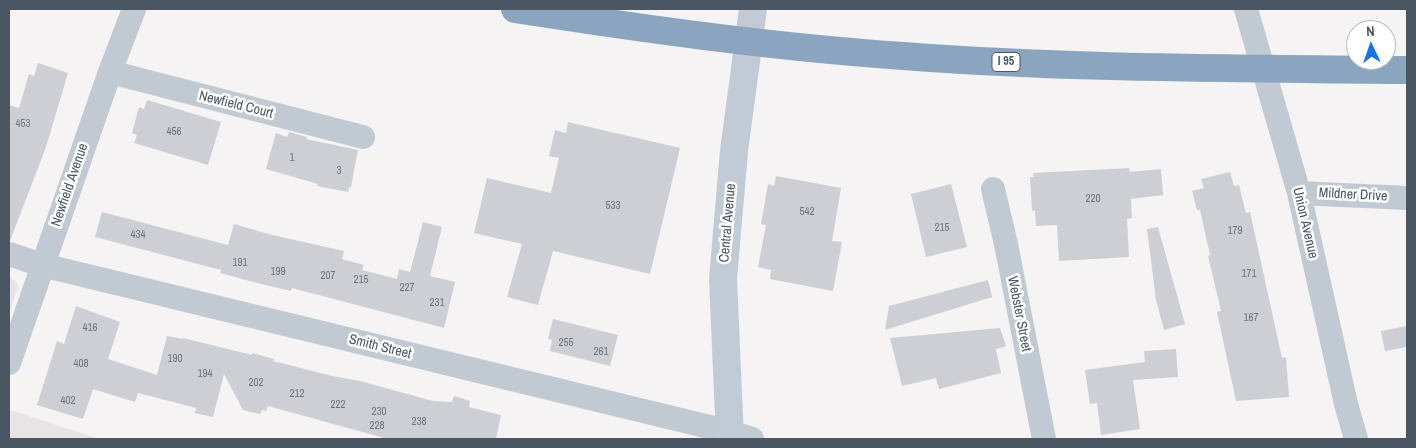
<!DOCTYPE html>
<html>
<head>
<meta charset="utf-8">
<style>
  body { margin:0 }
  #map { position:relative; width:1416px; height:448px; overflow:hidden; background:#f5f3f3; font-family:"Archivo Narrow",sans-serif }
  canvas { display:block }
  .frame { position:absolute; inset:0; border:10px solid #4a5661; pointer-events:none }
  .north { position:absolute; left:1346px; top:20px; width:50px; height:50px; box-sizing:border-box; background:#fff; border:1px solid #b7bbc0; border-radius:50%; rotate:357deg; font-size:14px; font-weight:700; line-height:20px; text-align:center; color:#4a5661 }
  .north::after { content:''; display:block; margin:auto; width:18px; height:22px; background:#1a73e8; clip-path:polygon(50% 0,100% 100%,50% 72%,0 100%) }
</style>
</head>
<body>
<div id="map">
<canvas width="1416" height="448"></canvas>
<div class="frame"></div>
<div class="north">N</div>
</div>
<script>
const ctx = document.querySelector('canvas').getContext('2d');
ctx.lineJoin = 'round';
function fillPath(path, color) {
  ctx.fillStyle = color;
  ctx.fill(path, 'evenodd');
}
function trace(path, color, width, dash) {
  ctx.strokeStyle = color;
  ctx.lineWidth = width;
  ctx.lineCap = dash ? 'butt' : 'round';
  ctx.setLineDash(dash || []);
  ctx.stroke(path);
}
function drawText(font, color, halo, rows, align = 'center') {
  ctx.font = font + ' "Archivo Narrow",sans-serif';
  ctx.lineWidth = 5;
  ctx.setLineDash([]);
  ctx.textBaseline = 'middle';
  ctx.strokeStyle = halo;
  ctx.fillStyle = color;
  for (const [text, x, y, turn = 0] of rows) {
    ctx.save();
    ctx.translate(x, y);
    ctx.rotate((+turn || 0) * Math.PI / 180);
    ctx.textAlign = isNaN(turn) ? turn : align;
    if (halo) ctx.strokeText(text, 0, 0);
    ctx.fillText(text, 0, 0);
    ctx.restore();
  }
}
const education = new Path2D(`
  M9 277 16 281 18 287 9 314Z
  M11 410 99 439H9V415Z`);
const building = new Path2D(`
  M38 63 68 73 46 147 10 241 9 240V105L19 108 29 74 34 76Z
  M147 100 221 122 208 165 134 143 137 135 132 133 139 107 144 109Z
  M568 122 680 148 650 274 553 251 538 305 507 297 522 244 474 233 487 178 551 193 559 158 549 156 555 130 566 133Z
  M289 132 307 137 306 139 358 150 351 187H349L348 192 317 186 318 184 266 169 276 133 287 137Z
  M1129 168 1130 172 1161 169 1163 195 1131 199 1132 218 1127 219 1129 257 1059 261 1057 225 1036 226 1035 210 1032 211 1030 177H1034L1033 173Z
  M1230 172 1234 186 1239 185 1246 213 1250 212 1282 358 1286 357 1289 397 1236 401 1217 312 1221 311 1208 256 1210 255 1200 210H1197L1192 191 1204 188 1201 179Z
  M776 176 841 188 832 241 842 242 833 291 770 279 771 270 758 267 766 225 761 224 768 184 774 186Z
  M951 184 967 247 926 257 911 194Z
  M102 212 228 245 234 224 272 235 344 251 342 259 364 265 362 270 397 279 399 269 410 272 423 222 442 227 430 276 455 282 444 328 292 288 291 291 261 284 220 273 221 270 95 237Z
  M1158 227 1185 324 1164 330 1156 300 1147 229Z
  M988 280 992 297 885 330 889 306Z
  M76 306 120 322 108 359 157 375 167 336 183 339V338L252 355V353L274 359 273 361 332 376 360 381 433 401 452 402 454 396 470 401 469 407 501 415 496 439H388L268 406 266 411 262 410 260 414 243 410 224 374 213 417 195 413 196 408 138 393 135 402 93 389 83 419 37 405 57 341 64 344Z
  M553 319 618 335 610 366 550 351 552 340 548 339Z
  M1407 326V347L1385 351 1381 331Z
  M1000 328 1006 346 996 349 1001 373 939 389 936 378 902 386 890 338Z
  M1176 349 1178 377 1133 380 1140 429 1101 435 1097 403 1090 404 1085 370 1145 362 1144 351Z`);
const street = new Path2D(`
  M1246 9 1299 193 1346 404 1356 439
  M110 72 363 137
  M993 189 1006 244 1044 439
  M1299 193 1407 198
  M9 254 42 265 730 432 752 439
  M9 363 110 72 134 9`);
const secondary = new Path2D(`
  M730 439 723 279 734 151 753 9`);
const highway = new Path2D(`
  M515 9C644 29 773 47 903 56 1071 69 1239 68 1407 70`);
const numberNames = [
  ["453",23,124],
  ["456",174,132],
  ["1",292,158],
  ["3",339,171],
  ["220",1093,199],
  ["533",613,206],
  ["542",807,212],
  ["215",942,228],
  ["179",1235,231],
  ["434",138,235],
  ["191",240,263],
  ["199",278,272],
  ["171",1249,274],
  ["207",328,276],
  ["215",361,280],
  ["227",407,288],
  ["231",437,303],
  ["167",1251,318],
  ["416",90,328],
  ["255",566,343],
  ["261",601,352],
  ["190",175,359],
  ["408",81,364],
  ["194",205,374],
  ["202",256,383],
  ["212",297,394],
  ["402",68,401],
  ["222",338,405],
  ["230",379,412],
  ["238",419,422],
  ["228",377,426]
];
const shields = [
  [1006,62,28]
];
const shieldNames = [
  ["I 95",1006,62]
];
const streetNames = [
  ["Newfield Court",236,105,14],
  ["Newfield Avenue",70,185,-71],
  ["Mildner Drive",1353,195,3],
  ["Central Avenue",728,223,-85],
  ["Union Avenue",1305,223,77],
  ["Webster Street",1019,314,79],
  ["Smith Street",380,347,14]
];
fillPath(education, '#e6e4e5');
fillPath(building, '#cdcfd5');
trace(street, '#c1cad2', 24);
trace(secondary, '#c1cbd6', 28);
trace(highway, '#8ba5c1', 28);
drawText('11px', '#6b747e', null, numberNames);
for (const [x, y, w] of shields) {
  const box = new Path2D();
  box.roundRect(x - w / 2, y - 9.5, w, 19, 4);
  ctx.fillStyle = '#fff';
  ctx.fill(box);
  trace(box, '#4a5661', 1);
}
drawText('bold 12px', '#4a5661', null, shieldNames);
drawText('14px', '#4a5661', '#fff', streetNames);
</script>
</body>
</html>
